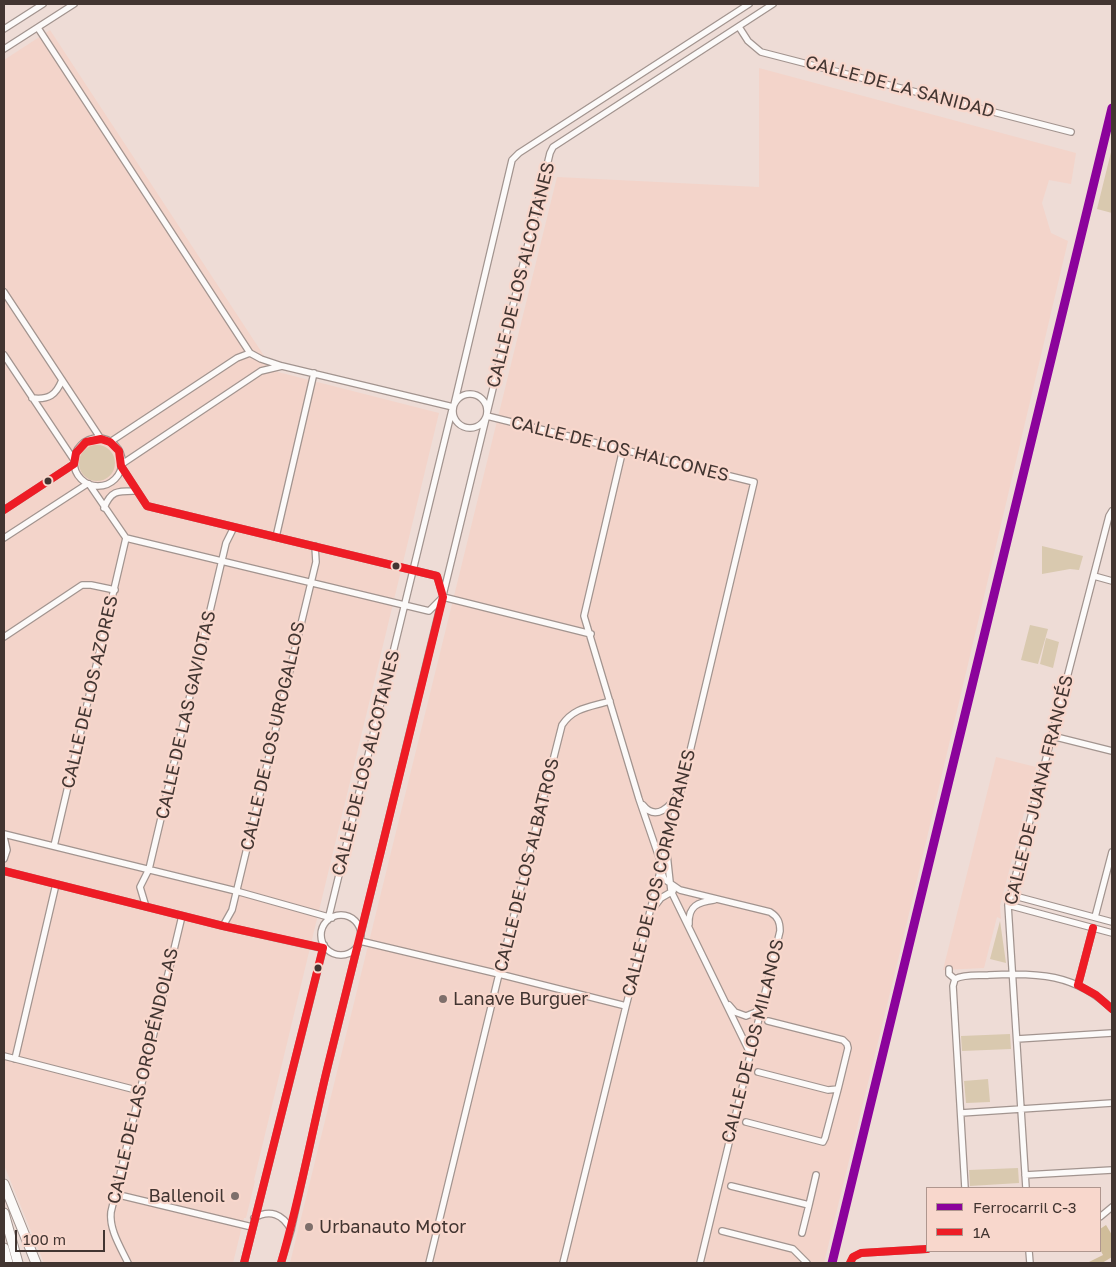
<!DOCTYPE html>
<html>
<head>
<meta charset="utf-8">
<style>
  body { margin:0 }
  #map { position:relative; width:1116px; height:1267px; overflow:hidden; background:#eedcd6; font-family:"Golos Text",sans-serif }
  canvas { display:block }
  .frame { position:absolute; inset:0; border:5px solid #423531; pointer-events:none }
  .legend { position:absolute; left:926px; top:1187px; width:175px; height:65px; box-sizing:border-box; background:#f8d7cc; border:1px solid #af968e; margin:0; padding:6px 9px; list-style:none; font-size:15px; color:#423531 }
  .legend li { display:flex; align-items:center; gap:10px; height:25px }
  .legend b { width:25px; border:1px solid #af968e }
  .scale { position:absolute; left:15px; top:1230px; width:90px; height:22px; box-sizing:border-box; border:2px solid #423531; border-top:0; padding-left:6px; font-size:15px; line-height:18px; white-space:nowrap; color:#423531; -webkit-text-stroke:4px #f8d7cc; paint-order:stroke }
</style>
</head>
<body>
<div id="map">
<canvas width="1116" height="1267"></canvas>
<div class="frame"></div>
<ul class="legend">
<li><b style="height:6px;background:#8b039b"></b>Ferrocarril C-3</li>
<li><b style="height:6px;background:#ee1c25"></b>1A</li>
</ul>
<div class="scale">100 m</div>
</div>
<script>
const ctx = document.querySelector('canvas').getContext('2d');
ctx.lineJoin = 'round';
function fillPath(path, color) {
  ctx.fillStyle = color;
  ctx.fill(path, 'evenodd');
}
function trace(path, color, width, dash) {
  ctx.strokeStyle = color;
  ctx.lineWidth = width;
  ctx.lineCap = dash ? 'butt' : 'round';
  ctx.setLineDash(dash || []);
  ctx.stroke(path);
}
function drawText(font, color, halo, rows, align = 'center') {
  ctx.font = font + ' "Golos Text",sans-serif';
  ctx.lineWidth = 4.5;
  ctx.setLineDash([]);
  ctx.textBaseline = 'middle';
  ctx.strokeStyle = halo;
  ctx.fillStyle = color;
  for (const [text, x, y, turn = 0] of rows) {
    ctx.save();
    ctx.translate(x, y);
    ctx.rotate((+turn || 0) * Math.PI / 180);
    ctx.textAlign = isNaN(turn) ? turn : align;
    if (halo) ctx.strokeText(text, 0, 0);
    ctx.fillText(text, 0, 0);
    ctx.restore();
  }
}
const built = new Path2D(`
  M50 30 274 371 439 413 254 1180 255 1181 246 1218H244L233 1263H44L4 1165V60Z
  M759 68 1076 153 1071 184 1049 180 1042 203 1051 233 1068 241 899 956 824 1263H290L557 177 759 187Z
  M996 757 1036 767 1000 906 1001 919 997 917 984 968 943 970Z`);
const green = new Path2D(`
  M1112 148V213L1097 209Z
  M79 463a18 18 0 1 1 36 0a18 18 0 1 1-36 0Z
  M1042 546 1083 556 1079 570 1070 569 1042 574Z
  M1030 625 1048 629 1038 664 1021 660Z
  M1046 638 1059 642 1053 668 1040 664Z
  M1000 921 1006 963 990 959Z
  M1010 1034 1011 1049 962 1051 961 1036Z
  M988 1079 990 1102 966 1103 964 1081Z
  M1018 1168 1019 1183 970 1186 969 1170Z`);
const forest = new Path2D(`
  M1106 1225 1112 1235V1257L1102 1263H1087L1103 1255 1100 1249V1229Z`);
const minor = new Path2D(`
  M739 27 748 41 761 52 1071 132
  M38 28 250 353
  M4 29 43 4
  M4 49 74 4
  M4 292 101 439
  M4 355 74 460
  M453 411a17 17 0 1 1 34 0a17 17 0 1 1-34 0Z
  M32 398C49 400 56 395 62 380
  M454 405 512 160 519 153 749 4
  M487 413 550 153 553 147 773 4
  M487 416 754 482 682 785 626 1006 563 1263
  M74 462a24 24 0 1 1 48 0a24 24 0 1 1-48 0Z
  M110 442 237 358 250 353 261 359 282 366 453 407
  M623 449 584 616 639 799 662 866V873L664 879 680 890 770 912C778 917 780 922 780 931L700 1263
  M122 464 261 371 282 366
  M121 466 147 506 437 576 443 595
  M89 484 126 538 429 611 442 598
  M104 508C111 490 118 491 136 491
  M4 510 74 464
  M276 537 314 373
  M4 538 87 484
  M1094 576 1112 581
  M443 597 591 634
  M4 637 82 585H91L115 590
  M1052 736 1112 751
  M643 805C656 822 671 806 678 793
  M4 834 236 891 332 918
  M4 837 7 850 4 859
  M54 846 126 538
  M667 854 671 891 750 1053
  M4 871 223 926 326 949
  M1011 895 1112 922
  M1008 905 1112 933
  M146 907 140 887 149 869 226 543 234 527
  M654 907 661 898 673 891
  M321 935a20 20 0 1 1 40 0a20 20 0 1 1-40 0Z
  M1095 917 1112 852
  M328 920 452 410
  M689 924C688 906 698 902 714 900
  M223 926 232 910 316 562 315 546
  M361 933 486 418
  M360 941 499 974 626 1006
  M949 969V974L955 979
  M1078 985 1093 928
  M729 1005 735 1012 746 1016 756 1012 759 1007
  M1017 1039 1112 1033
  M4 1056 140 1091
  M15 1059 56 884
  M758 1072 828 1090 838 1089 848 1048 847 1044 843 1040 768 1021
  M961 1113 1112 1103
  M746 1122 823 1142 825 1138 838 1089
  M1025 1175 1112 1170
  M731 1186 809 1205 802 1233
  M965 1188 953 986 955 979C965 974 979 976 989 975 1036 972 1076 974 1112 1009
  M1026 1188 1008 905 1109 516 1112 511
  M115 1194 252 1227
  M809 1205 816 1175
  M1100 1217 1112 1207
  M254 1218C270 1209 283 1214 291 1230
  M722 1231 793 1249 807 1263
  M1029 1251 1030 1263
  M128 1263C121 1248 109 1230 111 1212L182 916
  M244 1263 324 945
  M281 1263 291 1230 324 1082 357 948
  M429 1263 499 974 562 725C574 707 591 707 610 701
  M850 1263 853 1257 861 1253 927 1249`);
const highway = new Path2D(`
  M4 1184 36 1263
  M4 1213 18 1263
  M4 1248 8 1263`);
const bus1 = new Path2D(`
  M4 510 74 464 76 453 86 442 101 439 110 442 119 451 121 466 147 506 437 576 443 597C406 750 368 904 330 1057 313 1125 301 1195 281 1263
  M4 871 223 926 323 948 244 1263
  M1078 985 1093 928
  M1078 985 1096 995 1112 1009
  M850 1263 853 1257 861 1253 927 1249`);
const rail1 = new Path2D(`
  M832 1263 1112 108`);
const markers = [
  [48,481,4.5,"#423531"],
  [396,566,4.5,"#423531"],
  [318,968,4.5,"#423531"],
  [443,999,5,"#7e6f6b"],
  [235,1196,5,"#7e6f6b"],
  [309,1227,5,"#7e6f6b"]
];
const streetNames = [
  ["CALLE DE LA SANIDAD",900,87,15],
  ["CALLE DE LOS ALCOTANES",521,275,-76],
  ["CALLE DE LOS HALCONES",620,449,14],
  ["CALLE DE LOS AZORES",90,692,-77],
  ["CALLE DE LAS GAVIOTAS",186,715,-77],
  ["CALLE DE LOS UROGALLOS",273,736,-77],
  ["CALLE DE LOS ALCOTANES",366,763,-76],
  ["CALLE DE JUANA FRANCÉS",1039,790,-76],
  ["CALLE DE LOS ALBATROS",527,865,-76],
  ["CALLE DE LOS CORMORANES",659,873,-76],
  ["CALLE DE LOS MILANOS",753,1041,-76],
  ["CALLE DE LAS OROPÉNDOLAS",143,1076,-77]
];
const poiNames = [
  ["Lanave Burguer",453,999],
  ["Ballenoil",225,1196,"right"],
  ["Urbanauto Motor",319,1227]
];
fillPath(built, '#f3d4ca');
fillPath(green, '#d9c9af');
fillPath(forest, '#d0bd9a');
trace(minor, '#a2948f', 8);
trace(highway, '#a2948f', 11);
trace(minor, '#fcfaf9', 5.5);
trace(highway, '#fcfaf9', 9);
trace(bus1, '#ee1c25', 8);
trace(rail1, '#8b039b', 9);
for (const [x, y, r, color] of markers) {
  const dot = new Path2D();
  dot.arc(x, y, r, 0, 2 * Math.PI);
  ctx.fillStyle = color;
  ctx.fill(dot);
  trace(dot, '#f8d7cc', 2);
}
drawText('18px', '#423531', '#f8d7cc', streetNames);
drawText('18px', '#423531', '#f8d7cc', poiNames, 'left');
</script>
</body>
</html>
